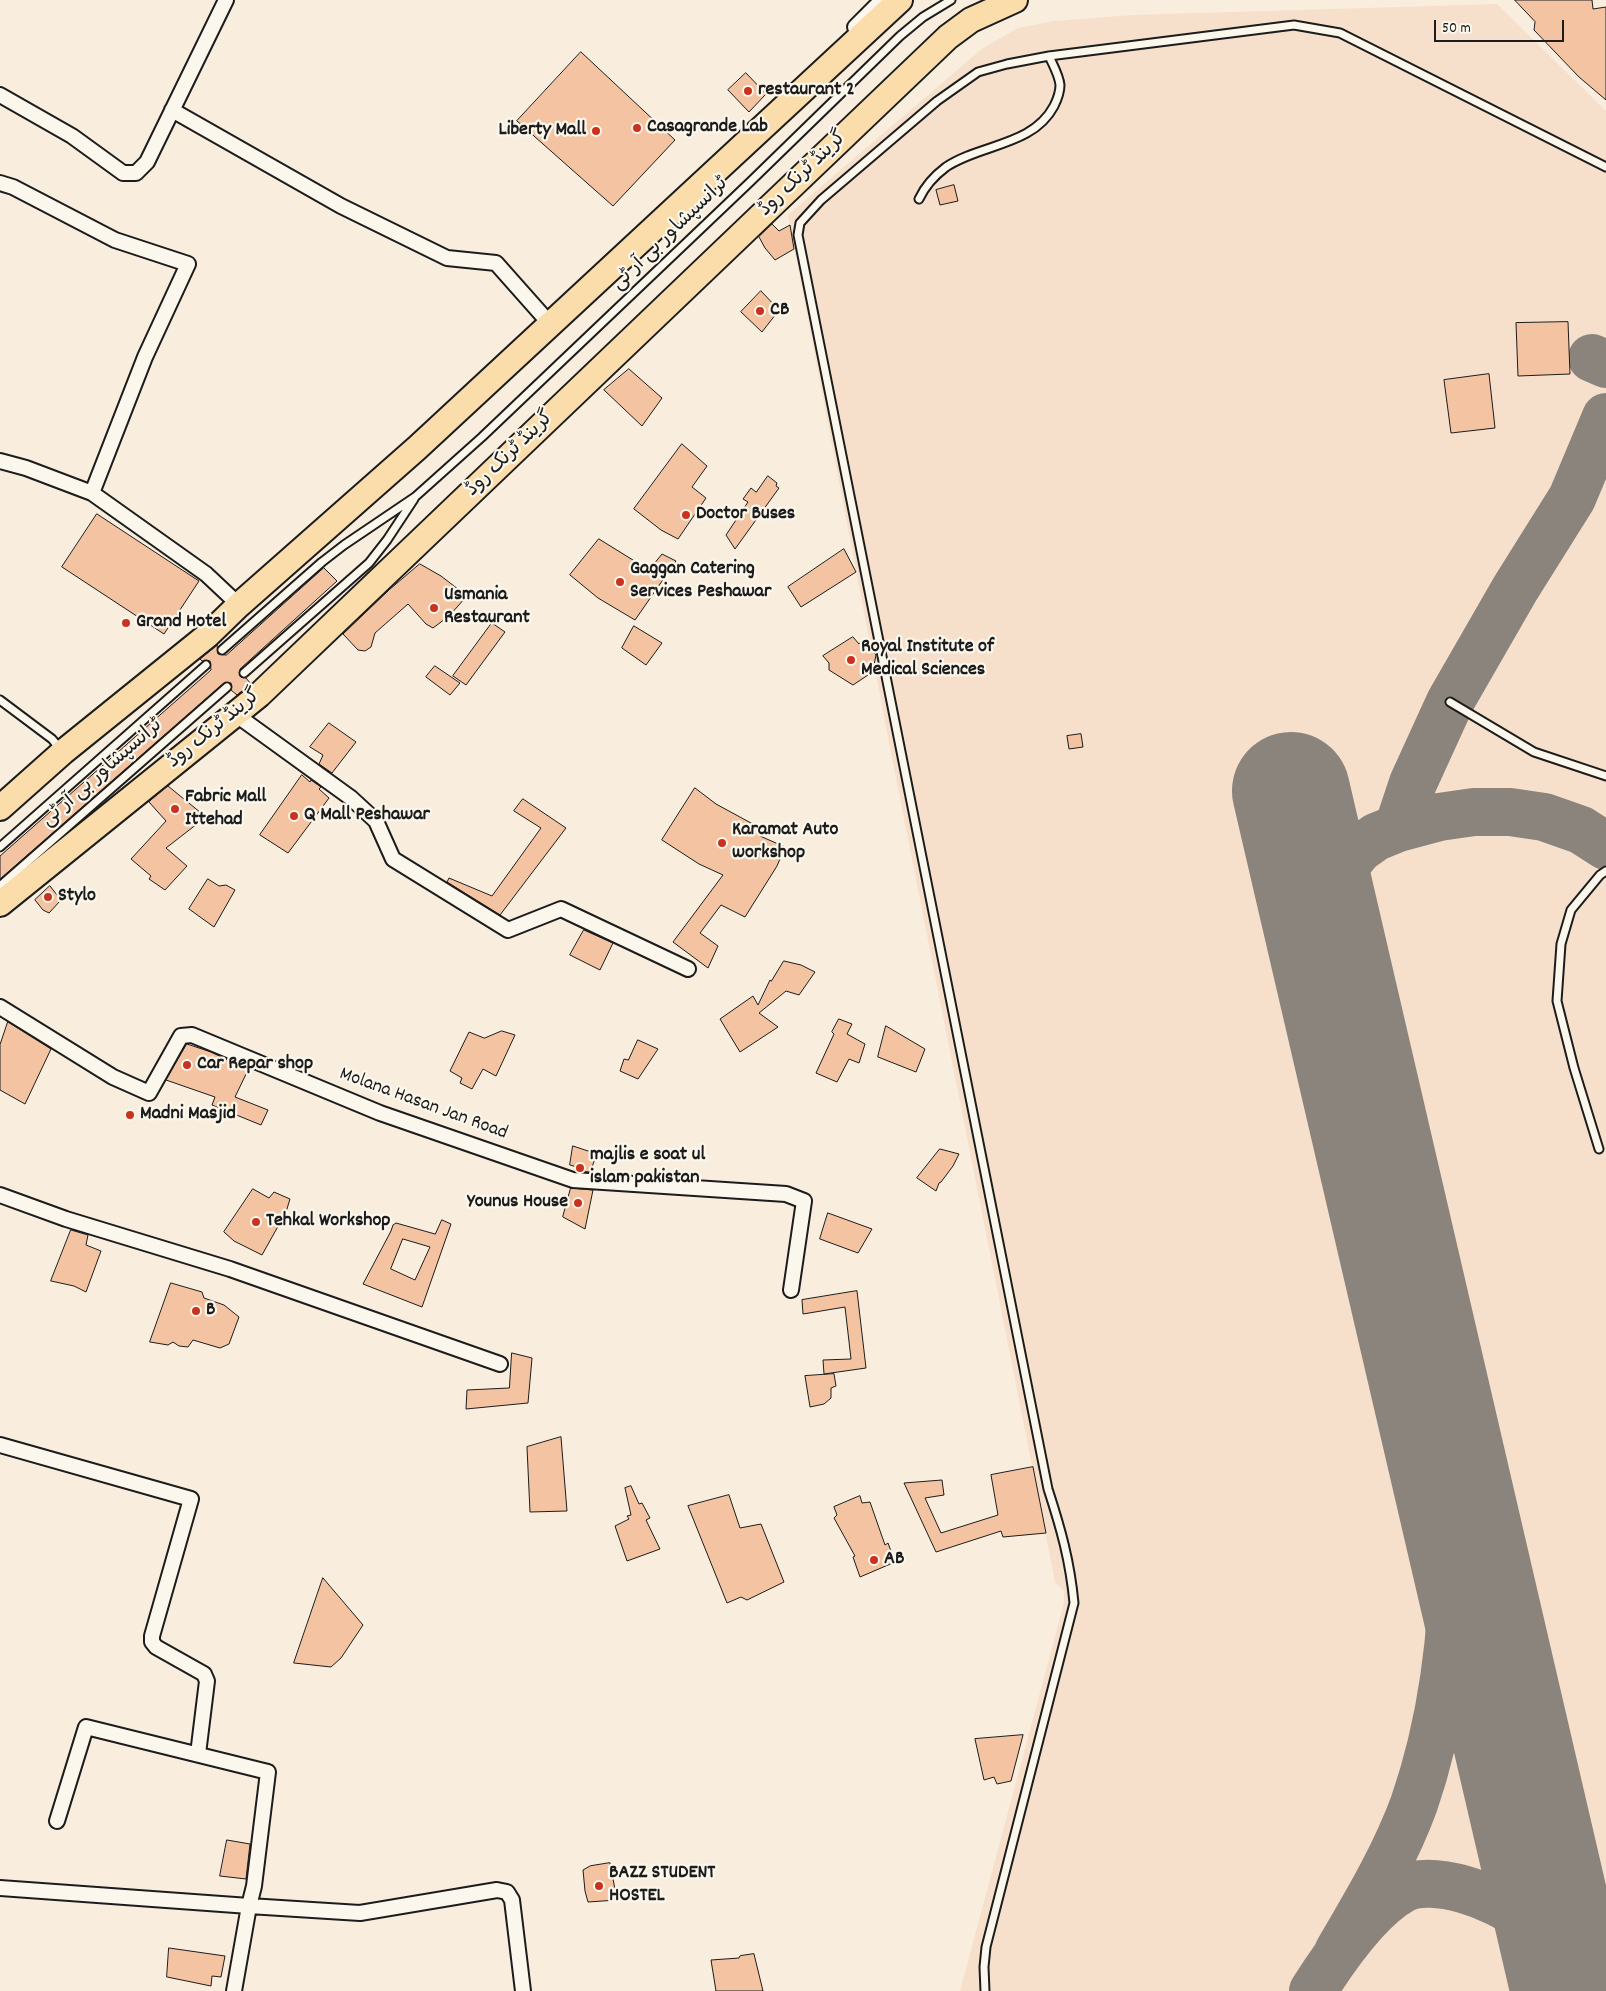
<!DOCTYPE html>
<html>
<head>
<meta charset="utf-8">
<style>
  body { margin:0 }
  #map { position:relative; width:1606px; height:1991px; overflow:hidden; background:#f9eddd; font-family:Dekko,sans-serif }
  canvas { display:block }
  .scale { position:absolute; left:1434px; top:20px; width:130px; height:22px; box-sizing:border-box; border:2px solid #1c1c1c; border-top:0; padding-left:6px; font-size:15px; line-height:18px; white-space:nowrap; color:#1c1c1c; -webkit-text-stroke:4px #fbf7ec; paint-order:stroke }
</style>
</head>
<body>
<div id="map">
<canvas width="1606" height="1991"></canvas>
<div class="scale">50 m</div>
</div>
<script>
const ctx = document.querySelector('canvas').getContext('2d');
ctx.lineJoin = 'round';
function fillPath(path, color) {
  ctx.fillStyle = color;
  ctx.fill(path, 'evenodd');
}
function trace(path, color, width, dash) {
  ctx.strokeStyle = color;
  ctx.lineWidth = width;
  ctx.lineCap = dash ? 'butt' : 'round';
  ctx.setLineDash(dash || []);
  ctx.stroke(path);
}
function drawText(font, color, halo, rows, align = 'center') {
  ctx.font = font + ' Dekko,"Playpen Sans Arabic",sans-serif';
  ctx.lineWidth = 4.5;
  ctx.setLineDash([]);
  ctx.textBaseline = 'middle';
  ctx.strokeStyle = halo;
  ctx.fillStyle = color;
  for (const [text, x, y, turn = 0] of rows) {
    ctx.save();
    ctx.translate(x, y);
    ctx.rotate((+turn || 0) * Math.PI / 180);
    ctx.textAlign = isNaN(turn) ? turn : align;
    if (halo) ctx.strokeText(text, 0, 0);
    ctx.fillText(text, 0, 0);
    ctx.restore();
  }
}
const built = new Path2D(`
  M1497 4 1606 111V1991H960L1064 1603V1591L1055 1582 891 753 788 215 983 48 1018 28 1054 21 1132 15Z`);
const taxiway = new Path2D(`
  M1592 358 1606 364
  M1398 828 1413 783 1450 702 1515 589 1572 498 1606 417
  M1320 915 1326 889 1359 849 1376 837 1398 828 1439 817 1474 812H1510L1544 817 1581 830 1606 846
  M1338 1952C1366 1904 1395 1856 1414 1804 1449 1703 1457 1596 1453 1490
  M1313 1991C1334 1958 1368 1908 1403 1889 1433 1873 1497 1897 1521 1917 1529 1923 1536 1931 1543 1939 1553 1950 1560 1968 1568 1981`);
const runway = new Path2D(`
  M1291 791 1570 1991`);
const building = new Path2D(`
  M1515 0H1592L1593 9 1606 7V100L1579 77 1534 30 1535 22Z
  M581 52 675 140 613 206 517 121Z
  M746 73 766 94 749 112 728 90Z
  M954 185 958 201 940 205 936 190Z
  M772 224 779 231 790 225 794 249 775 260 765 248 759 237Z
  M761 291 779 310 762 332 741 312Z
  M1568 322 1570 374 1518 376 1516 323Z
  M629 369 662 398 642 426 604 390Z
  M1489 374 1495 428 1451 433 1444 380Z
  M682 444 707 466 692 487 706 498 678 539 661 530 634 509Z
  M768 476 777 483 776 486 779 488 735 549 726 535 748 502 743 499 751 488 756 492Z
  M97 514 199 581 164 634 62 567Z
  M599 539 649 570 662 554 676 561 635 620 598 598 570 575Z
  M844 549 856 572 801 607 788 587Z
  M420 564 441 576 467 596 449 616 433 628 426 624 408 604 375 633 371 647 365 651 358 650 343 634 389 590Z
  M324 568 337 581 240 669V676L246 678 251 684 237 695 231 690V683H224L0 879V856L211 670 210 661H202L200 659 217 645 218 654 226 655Z
  M492 623 505 632 466 685 453 676Z
  M634 626 662 643 646 665 622 648Z
  M853 637 859 644 863 639 876 655 874 665 877 669 853 685 829 670V663L823 656Z
  M435 666 460 683 450 695 426 677Z
  M329 723 356 742 332 773 319 764 323 755 310 747Z
  M1081 734 1083 747 1069 749 1067 736Z
  M302 775 310 782 311 780 321 787 319 789 329 798 288 853 260 835Z
  M168 786 206 817 166 848 187 866 165 890 149 879 151 876 131 859 166 821 149 802Z
  M695 788 716 804 762 829 760 836 785 847 777 866 745 917 721 905 700 933 718 946 708 968 673 942 723 875 699 864 662 840Z
  M523 799 566 828 500 915 447 882 449 878 492 896 541 828 514 811Z
  M208 879 219 886 226 885 235 890 214 927 189 909Z
  M50 886 61 900 49 913 43 910 35 900Z
  M584 930 613 943 600 970 570 955Z
  M784 961 801 965 815 972 799 995 786 991 759 1013 778 1027 740 1052 720 1019 753 996 758 1005 770 980 771 981Z
  M839 1019 852 1024 847 1034 865 1044 859 1063 849 1059 837 1082 816 1073 834 1034 832 1032Z
  M8 1022 51 1049 25 1104 0 1090V1045Z
  M886 1026 925 1049 916 1072 878 1057Z
  M502 1031 515 1035 496 1076 483 1069 472 1089 460 1083 462 1078 450 1071 469 1032 484 1038Z
  M638 1040 658 1049 638 1079 620 1071 624 1059 628 1060Z
  M187 1044 211 1052 248 1070 235 1097 268 1110 261 1125 212 1105 215 1097 166 1080Z
  M573 1146 597 1154 590 1172 576 1171 577 1167 570 1165Z
  M940 1149 959 1154 953 1166 941 1182 939 1183 936 1191 917 1178Z
  M571 1188 593 1190 585 1229 563 1217Z
  M253 1189 269 1198 274 1192 290 1199 286 1212 262 1255 234 1241 224 1232Z
  M828 1213 872 1229 858 1253 820 1239Z
  M442 1220 451 1224 422 1307 363 1284 391 1231 393 1225 396 1223 435 1234ZM403 1239 430 1247 415 1280 391 1269Z
  M71 1230 88 1235 86 1245 101 1251 86 1292 74 1286 51 1281Z
  M171 1283 202 1292 204 1298 224 1305 239 1317 229 1344 220 1348 193 1340 188 1347 179 1346 173 1342 168 1345 150 1342Z
  M857 1291 866 1368 824 1374 823 1360 851 1359 845 1307 803 1314 802 1300Z
  M512 1353 532 1358 528 1403 466 1409 467 1390 509 1388Z
  M834 1374 836 1386 831 1388V1398L824 1404 810 1407 805 1376Z
  M561 1437 567 1511 530 1512 527 1447Z
  M1033 1467 1046 1533 1003 1537 1001 1531 936 1552 904 1483 942 1480 944 1495 925 1498 941 1533 998 1515 991 1475Z
  M631 1486 639 1504 642 1503 650 1518 646 1520 660 1549 627 1561 615 1526 629 1519 627 1516 631 1515 625 1488Z
  M729 1495 740 1528 761 1524 784 1582 747 1600 741 1597 727 1603 688 1506Z
  M860 1496 862 1503 870 1502 885 1545 888 1543 895 1562 860 1577 853 1557 855 1556 834 1518 837 1515 834 1507Z
  M323 1578 363 1625 341 1658 331 1667 294 1663Z
  M1023 1735 1011 1781 997 1784 994 1777 984 1780 975 1739Z
  M227 1840 250 1844 246 1879 220 1876Z
  M610 1863 617 1900 588 1902 585 1891 583 1870 590 1866Z
  M169 1948 225 1956 221 1977 212 1976 211 1986 167 1977Z
  M754 1954 763 1991H716L711 1960 739 1958 740 1956Z`);
const service = new Path2D(`
  M919 199C925 186 934 176 946 167 980 144 1033 146 1054 106 1057 100 1060 93 1060 85 1059 75 1053 65 1049 56
  M222 650 322 562 344 545 415 497 482 437 749 183 900 36 923 17 951 0
  M244 673 369 563 387 540 414 499
  M0 700 52 739 61 750
  M1450 702 1534 752 1606 776
  M0 847 206 665
  M0 886 227 687
  M1599 1149 1574 1068 1557 1001 1561 944 1571 910 1600 875 1606 871
  M985 1991 984 1967 986 1947 1074 1603C1070 1561 1061 1529 1048 1489L798 235 800 223 821 200 937 101 978 72 1007 64 1049 56 1294 25 1340 33 1606 167`);
const minor = new Path2D(`
  M855 27 882 0
  M0 95 72 136 123 173H136L147 162 226 0
  M172 110 341 206 447 258 496 263 551 325
  M0 183 13 187 115 240 188 264 145 357 92 493
  M0 461 26 468 92 493 206 574 239 605
  M235 714 351 798 376 821 393 859 508 930 561 909 688 969
  M0 1007 113 1077 149 1093 181 1036 192 1035 380 1113 573 1180 786 1194 804 1201 791 1290
  M0 1195 66 1219 230 1269 500 1364
  M0 1445 191 1499 152 1636V1642L156 1647 204 1674 207 1681 198 1754
  M0 1888 249 1906 254 1886 268 1772 86 1727 57 1821
  M234 1991 249 1906 360 1913 497 1890 507 1892 512 1900 523 1991`);
const trunk = new Path2D(`
  M0 808 63 752 208 635 239 605 417 448 900 0
  M0 904 259 695 948 37 971 20 1015 0`);
const markers = [
  [748,91,5,"#c8321e"],
  [637,128,5,"#c8321e"],
  [596,131,5,"#c8321e"],
  [760,311,5,"#c8321e"],
  [686,515,5,"#c8321e"],
  [620,582,5,"#c8321e"],
  [434,608,5,"#c8321e"],
  [126,623,5,"#c8321e"],
  [851,660,5,"#c8321e"],
  [175,809,5,"#c8321e"],
  [294,816,5,"#c8321e"],
  [722,843,5,"#c8321e"],
  [48,897,5,"#c8321e"],
  [187,1065,5,"#c8321e"],
  [130,1115,5,"#c8321e"],
  [580,1168,5,"#c8321e"],
  [578,1203,5,"#c8321e"],
  [256,1222,5,"#c8321e"],
  [196,1311,5,"#c8321e"],
  [874,1560,5,"#c8321e"],
  [599,1886,5,"#c8321e"]
];
const poiNames = [
  ["restaurant 2",758,91],
  ["Casagrande Lab",647,128],
  ["Liberty Mall",586,131,"right"],
  ["CB",770,311],
  ["Doctor Buses",696,515],
  ["Gaggan Catering",630,570],
  ["Services Peshawar",630,593],
  ["Usmania",444,596],
  ["Restaurant",444,619],
  ["Grand Hotel",136,623],
  ["Royal Institute of",861,648],
  ["Medical Sciences",861,671],
  ["Fabric Mall",185,798],
  ["Ittehad",185,821],
  ["Q Mall Peshawar",304,816],
  ["Karamat Auto",732,831],
  ["workshop",732,854],
  ["Stylo",58,897],
  ["Car Repar shop",197,1065],
  ["Madni Masjid",140,1115],
  ["majlis e soat ul",590,1156],
  ["islam pakistan",590,1179],
  ["Younus House",568,1203,"right"],
  ["Tehkal Workshop",266,1222],
  ["B",206,1311],
  ["AB",884,1560],
  ["BAZZ STUDENT",609,1874],
  ["HOSTEL",609,1897]
];
const streetNames = [
  ["گرینڈ ٹرنک روڈ",804,175,-44],
  ["ٹرانسپشاور بی آر ٹی",671,235,-44],
  ["گرینڈ ٹرنک روڈ",511,455,-44],
  ["گرینڈ ٹرنک روڈ",215,730,-39],
  ["ٹرانسپشاور بی آر ٹی",103,774,-41],
  ["Molana Hasan Jan Road",423,1105,20]
];
fillPath(built, '#f7e0cb');
trace(taxiway, '#8a847c', 48);
trace(runway, '#8a847c', 118);
fillPath(building, '#f3c3a2');
trace(building, '#1c1c1c', 1);
trace(service, '#1c1c1c', 11);
trace(minor, '#1c1c1c', 18);
trace(trunk, '#1c1c1c', 28);
trace(service, '#fbf7ec', 7);
trace(minor, '#fbf7ec', 14);
trace(trunk, '#fbddab', 24);
for (const [x, y, r, color] of markers) {
  const dot = new Path2D();
  dot.arc(x, y, r, 0, 2 * Math.PI);
  ctx.fillStyle = color;
  ctx.fill(dot);
  trace(dot, '#fbf7ec', 2);
}
drawText('bold 20px', '#1c1c1c', '#fbf7ec', poiNames, 'left');
drawText('20px', '#1c1c1c', '#fbf7ec', streetNames);
</script>
</body>
</html>
